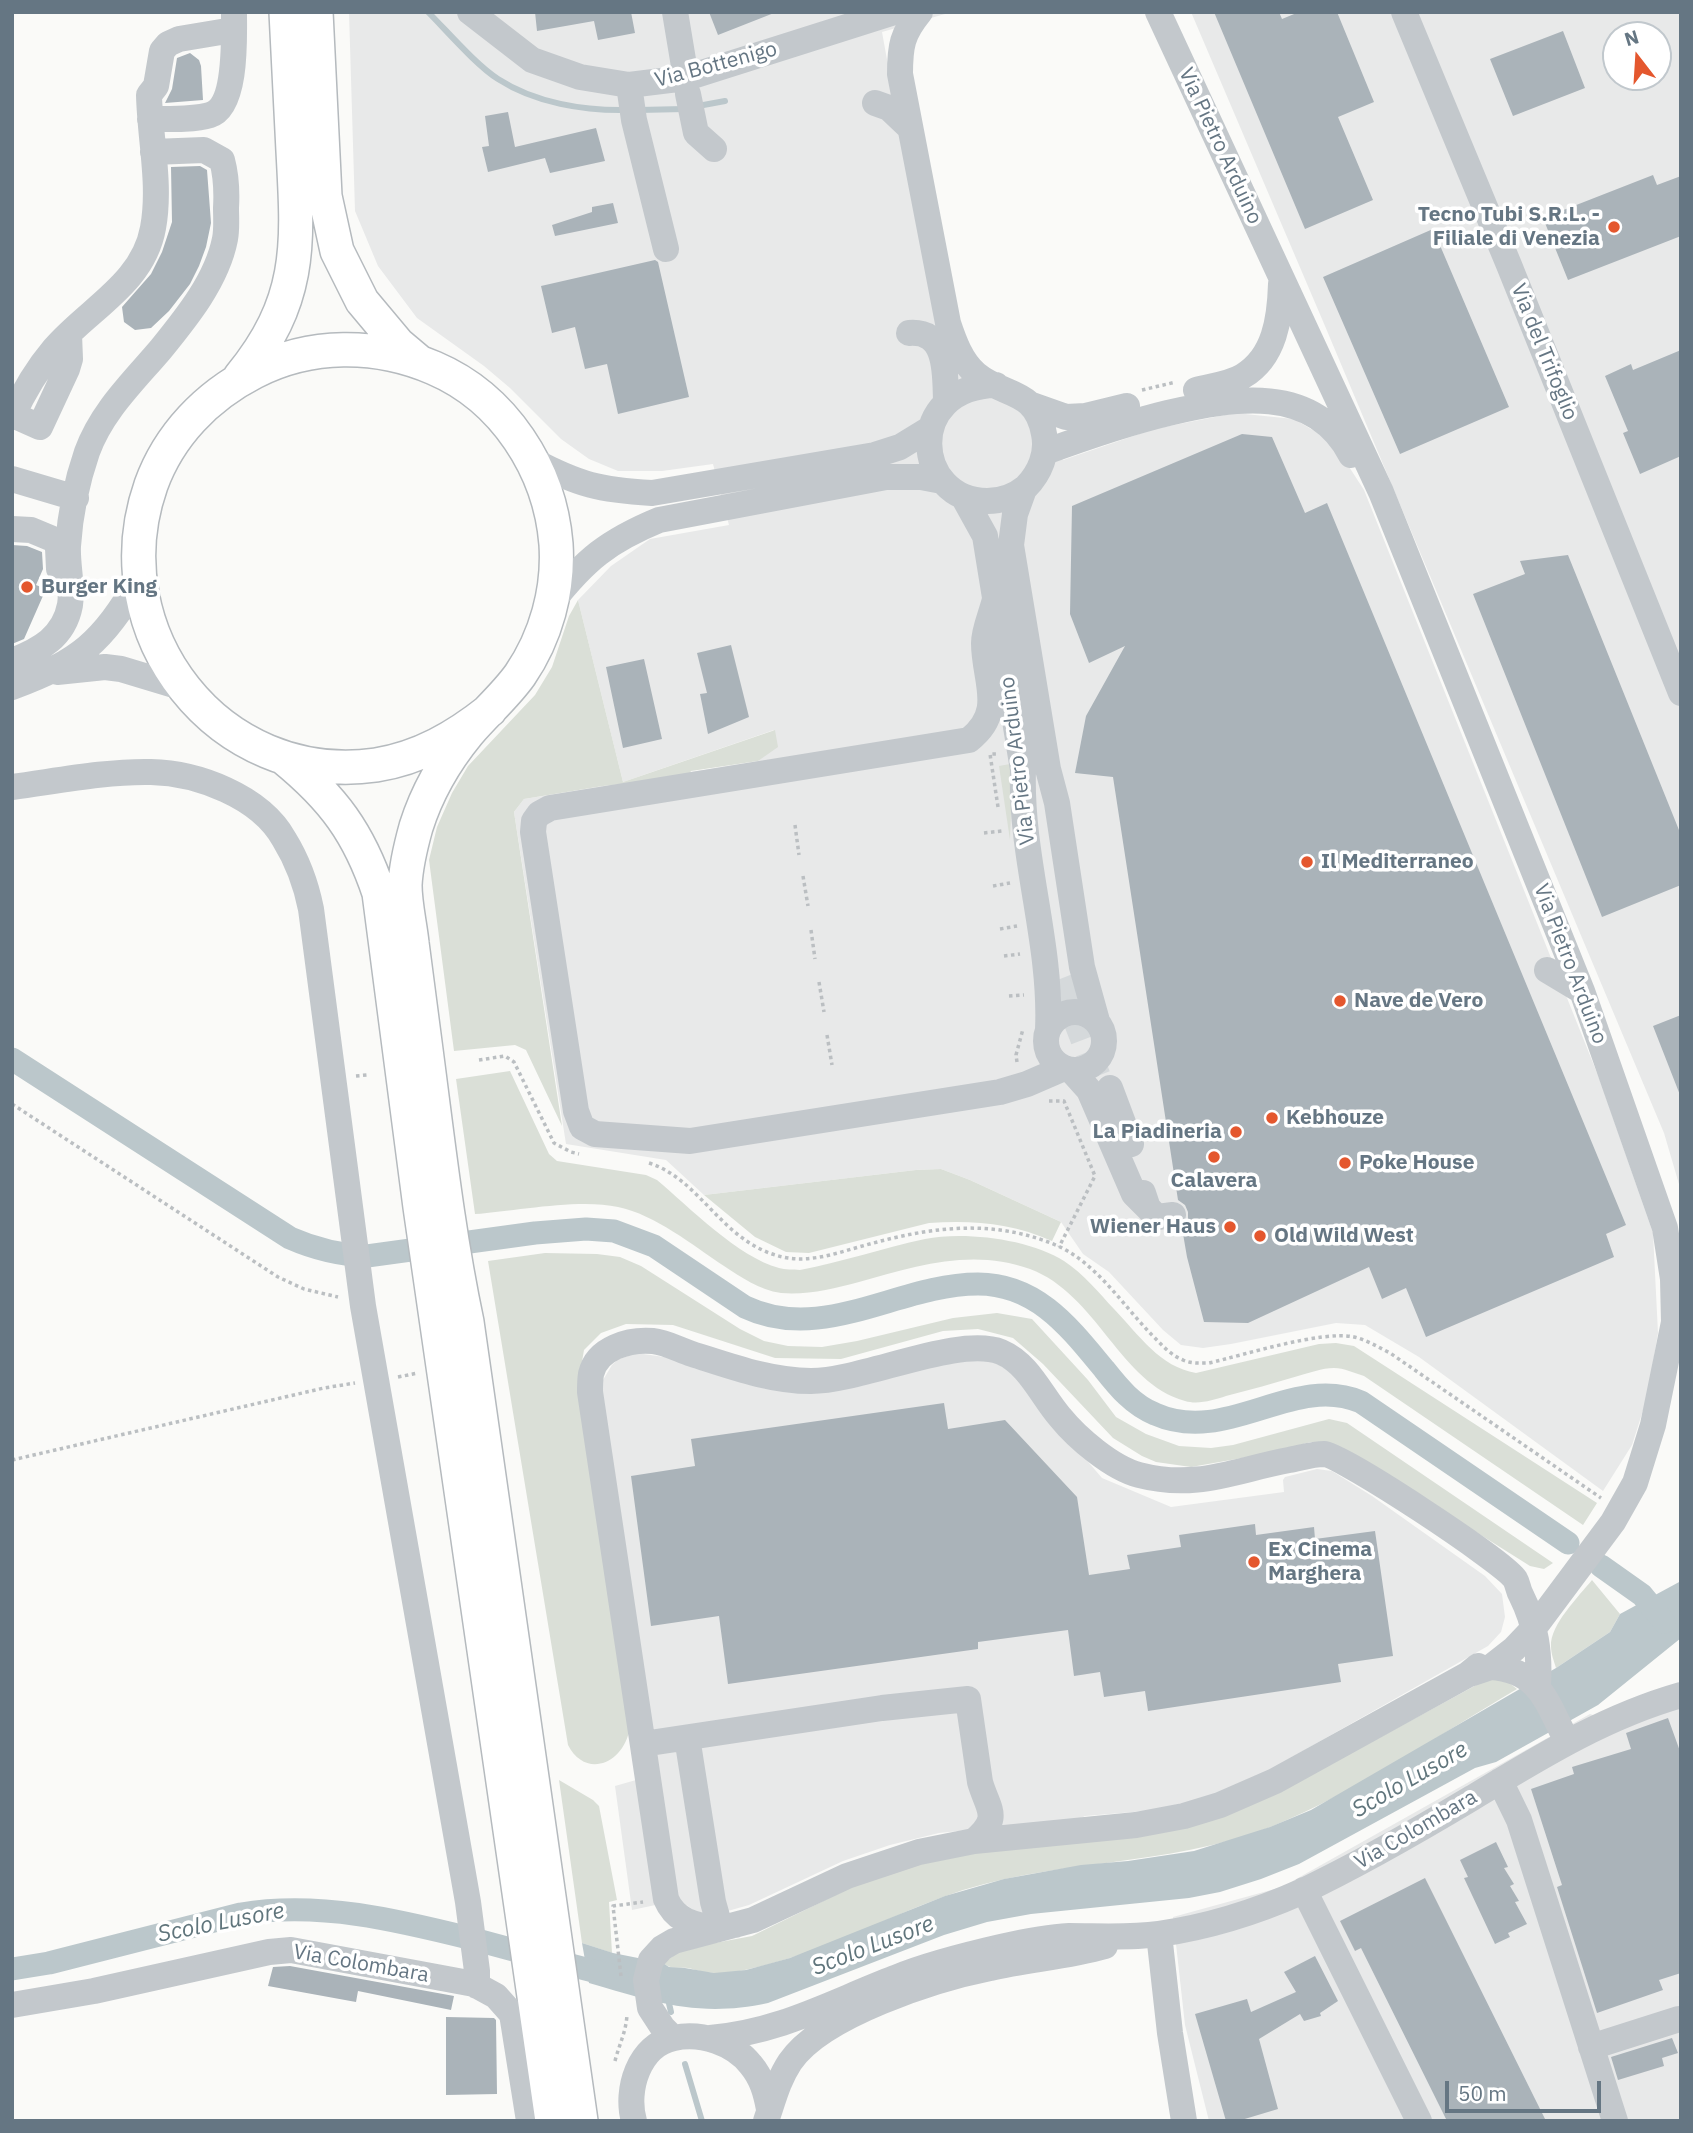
<!DOCTYPE html>
<html>
<head>
<meta charset="utf-8">
<style>
  body { margin:0 }
  #map { position:relative; width:1693px; height:2133px; overflow:hidden; background:#fafaf8; font-family:"IBM Plex Sans",sans-serif }
  canvas { display:block }
  .frame { position:absolute; inset:0; border:14px solid #657683; pointer-events:none }
  .north { position:absolute; left:1602px; top:21px; width:70px; height:70px; box-sizing:border-box; background:#fff; border:2px solid #c1c8cd; border-radius:50%; rotate:343deg; font-size:19px; font-weight:700; line-height:28px; text-align:center; color:#657683 }
  .north::after { content:''; display:block; margin:auto; width:24px; height:32px; background:#e4572e; clip-path:polygon(50% 0,100% 100%,50% 72%,0 100%) }
  .scale { position:absolute; left:1445px; top:2081px; width:156px; height:32px; box-sizing:border-box; border:4px solid #657683; border-top:0; padding-left:9px; font-size:21px; line-height:24px; white-space:nowrap; color:#657683; -webkit-text-stroke:5px #fff; paint-order:stroke }
</style>
</head>
<body>
<div id="map">
<canvas width="1693" height="2133"></canvas>
<div class="frame"></div>
<div class="north">N</div>
<div class="scale">50 m</div>
</div>
<script>
const ctx = document.querySelector('canvas').getContext('2d');
ctx.lineJoin = 'round';
function fillPath(path, color) {
  ctx.fillStyle = color;
  ctx.fill(path, 'evenodd');
}
function trace(path, color, width, dash) {
  ctx.strokeStyle = color;
  ctx.lineWidth = width;
  ctx.lineCap = dash ? 'butt' : 'round';
  ctx.setLineDash(dash || []);
  ctx.stroke(path);
}
function drawText(font, color, halo, rows, align = 'center') {
  ctx.font = font + ' "IBM Plex Sans",sans-serif';
  ctx.lineWidth = 7;
  ctx.setLineDash([]);
  ctx.textBaseline = 'middle';
  ctx.strokeStyle = halo;
  ctx.fillStyle = color;
  for (const [text, x, y, turn = 0] of rows) {
    ctx.save();
    ctx.translate(x, y);
    ctx.rotate((+turn || 0) * Math.PI / 180);
    ctx.textAlign = isNaN(turn) ? turn : align;
    if (halo) ctx.strokeText(text, 0, 0);
    ctx.fillText(text, 0, 0);
    ctx.restore();
  }
}
const built = new Path2D(`
  M349 12H952L882 32 904 153 954 364 1048 422 1063 460 1154 429 1235 413 1294 419 1333 442 1364 490 1601 1083 1653 1233 1658 1333 1647 1398 1632 1445 1603 1491 1419 1357 1365 1325 1336 1323 1231 1344 1203 1348 1181 1345 1163 1330 1109 1272 1083 1254 1061 1222 970 1180 941 1169 916 1170 704 1195 666 1160 566 1144 514 812 524 799 758 761 774 730 623 782 578 600 611 566 650 539 729 525 713 464 662 471H618L589 459 561 439 510 388 484 366 417 318 378 266 355 211Z
  M1191 12H1681V1191L1664 1133 1325 326ZM1616 35H1658V77H1616Z
  M636 1353 686 1360 762 1388 803 1393 929 1364 985 1357 1011 1372 1102 1478 1171 1507 1284 1492 1283 1480 1285 1477 1317 1469 1332 1471 1372 1496 1485 1576 1502 1594 1505 1617 1501 1632 1488 1646 1250 1781 1195 1801 1145 1811 1085 1816 1079 1819 939 1833 890 1845 843 1861 749 1905 710 1916 698 1913 679 1900 632 1910 615 1786 657 1774 602 1388 603 1380 612 1365 617 1360Z
  M1681 1705V2121H1209L1185 2025 1173 1917 1282 1887 1590 1714 1624 1725Z`);
const green = new Path2D(`
  M578 600 623 782 775 730 778 747 758 761 691 771 688 777 603 786 524 799 514 812 562 1126 526 1050 515 1045 454 1051 429 860 437 827 452 793 468 766 535 695 552 667 569 616Z
  M1010 764 1012 784 1010 840 999 766Z
  M510 1071 549 1154 557 1161 646 1175 657 1180C689 1207 738 1257 779 1268 785 1270 793 1269 800 1270 842 1262 883 1248 925 1239 964 1231 1030 1239 1064 1261 1084 1274 1099 1293 1114 1309 1139 1335 1160 1367 1196 1373L1319 1344 1336 1343 1354 1346 1597 1503 1583 1525 1364 1376C1354 1373 1344 1368 1334 1368 1322 1368 1309 1373 1298 1376 1274 1383 1250 1390 1226 1396 1214 1400 1198 1405 1185 1401 1120 1383 1097 1294 1030 1269 972 1248 915 1266 859 1282 833 1289 808 1295 781 1293 759 1290 741 1277 724 1266 692 1245 656 1215 618 1207 580 1198 515 1211 475 1214L456 1079Z
  M941 1169 970 1180 1061 1222 1052 1241C1012 1223 972 1220 929 1223L809 1253 786 1252 755 1237 704 1195 916 1170Z
  M545 1253 597 1254 620 1257 641 1266 740 1329 764 1341 788 1346 822 1347 857 1341 953 1318 997 1313 1032 1319 1088 1380 1116 1417 1146 1434 1179 1446 1211 1448 1233 1445 1329 1419 1347 1423 1553 1563 1544 1569 1530 1566 1341 1447 1311 1442 1265 1454 1191 1467 1156 1462 1142 1456 1113 1438 1043 1364 1013 1338 978 1329 943 1331 841 1359 775 1358 673 1325 626 1324 601 1333 584 1350 579 1379 629 1732C621 1765 585 1778 568 1745L488 1261Z
  M1592 1580 1620 1614 1610 1632 1556 1668C1554 1661 1551 1654 1551 1646 1550 1625 1579 1596 1592 1580Z
  M1494 1679H1504L1517 1689C1439 1735 1356 1792 1273 1826 1167 1869 1050 1857 943 1897 884 1919 827 1949 766 1965 749 1969 731 1974 714 1973 705 1973 697 1970 688 1968 678 1967 672 1970 663 1963L683 1949 752 1936 856 1885 924 1862 1285 1789 1480 1683Z
  M559 1780 593 1800 599 1806 617 1900 609 1902 612 1953 582 1943Z`);
const water = new Path2D(`
  M1681 1581V1638L1598 1705 1496 1762 1475 1768 1299 1864 1261 1879 1220 1892 1189 1898 1031 1914 987 1922 944 1935 768 2003C699 2018 654 2002 589 1983L582 1943 613 1953 663 1963 669 1967 685 1968 714 1973 746 1970 790 1958 945 1896 1004 1879 1081 1865 1128 1861 1194 1851 1270 1827 1311 1810 1556 1668 1610 1632 1620 1614Z`);
const stream = new Path2D(`
  M428 12C447 31 476 65 498 79 535 103 584 111 628 110
  M698 106 725 101
  M639 110 684 109
  M668 1999 671 2012
  M685 2064 702 2121`);
const canal = new Path2D(`
  M12 1059 290 1238C315 1249 339 1255 367 1256L535 1233 586 1229 614 1231 654 1246 745 1307C823 1344 899 1284 978 1284 1037 1284 1070 1328 1104 1369 1119 1388 1133 1405 1155 1414 1227 1446 1293 1373 1361 1402L1568 1543
  M1601 1566 1642 1595 1664 1622
  M12 1969 49 1963 241 1914C319 1901 397 1920 473 1939 521 1952 569 1965 617 1977`);
const building = new Path2D(`
  M535 12H631L635 33 598 40 594 21 537 31Z
  M709 12H774V13L718 35Z
  M1214 12H1279L1282 19 1299 12H1337L1374 102 1338 117 1373 200 1305 229Z
  M1563 31 1585 88 1513 116 1490 59Z
  M190 53 199 60 201 66 203 100 165 103 172 89 177 58Z
  M508 112 515 147 596 128 605 161 550 173 545 158 488 172 482 147 489 146 485 116Z
  M200 166 207 170 211 223 206 247 199 266 190 284 169 311 151 328 135 330 124 322 122 307 151 274 162 252 172 222 171 167Z
  M1653 175 1657 185 1681 176V236L1568 280 1543 218Z
  M613 203 618 223 555 236 552 225 592 212V207Z
  M1433 229 1509 407 1400 454 1323 277Z
  M655 260 658 262 689 397 618 414 607 364 585 369 575 327 552 333 541 286Z
  M1681 350V456L1640 474 1623 433 1628 431 1605 376 1631 364 1633 370Z
  M1242 434 1272 437 1305 513 1327 503 1626 1225 1606 1234 1614 1257 1426 1337 1406 1288 1382 1299 1369 1267 1248 1323 1204 1322 1187 1257 1182 1228 1188 1220V1212L1185 1205 1178 1200 1113 777 1075 773 1086 716 1125 646 1089 663 1070 614 1072 506Z
  M12 545 27 546 42 552 43 569 36 585 46 589 24 639 12 644Z
  M1568 555 1681 835V885L1602 917 1473 594 1525 574 1520 561Z
  M731 645 749 717 708 734 700 694 707 693 697 653Z
  M644 659 662 739 623 748 606 667Z
  M1681 1015V1094L1680 1095 1653 1026Z
  M944 1403 948 1429 1005 1420 1077 1497 1089 1575 1130 1569 1127 1555 1181 1547 1179 1535 1255 1524 1256 1535 1314 1527 1315 1539 1375 1531 1393 1656 1338 1664 1341 1682 1148 1711 1145 1691 1104 1697 1100 1672 1074 1676 1068 1630 978 1642V1649L728 1684 719 1616 651 1626 631 1476 695 1466 691 1439Z
  M1668 1718 1681 1754V1973L1659 1980 1663 1990 1597 2013 1557 1887 1562 1885 1531 1789 1574 1774 1572 1767 1631 1749 1626 1733Z
  M1496 1842 1508 1867 1504 1868 1514 1884 1510 1886 1519 1901 1515 1902 1527 1924 1508 1933 1510 1937 1495 1944 1464 1878 1468 1877 1460 1860Z
  M1425 1878 1446 1920 1546 2121H1447L1361 1948 1355 1951 1340 1921Z
  M1315 1956 1338 2001 1320 2013 1321 2016 1304 2021 1300 2014 1259 2039 1278 2109 1238 2121H1226L1195 2014 1247 1999 1251 2012 1296 1992 1284 1972Z
  M290 1966 454 1996 451 2010 358 1991 356 2002 268 1986 273 1967Z
  M446 2017 494 2018 496 2020 497 2094 446 2095Z
  M1672 2038 1678 2053 1662 2058 1664 2066 1618 2080 1611 2057Z`);
const minorTunnel = new Path2D(`
  M1060 979 1103 1090`);
const path = new Path2D(`
  M1142 390 1176 382
  M998 807 990 754H999
  M795 825 799 855
  M984 833 1002 831
  M803 876 808 906
  M993 886 1010 883
  M1000 929 1017 926
  M811 930 815 959
  M1004 956 1020 954
  M819 982 824 1012
  M1009 996 1024 995
  M827 1035 832 1065
  M479 1060 505 1056 514 1062 554 1143 571 1152 579 1154
  M1017 1062 1016 1055 1023 1029
  M356 1076 367 1075
  M1049 1101H1064L1095 1176 1059 1247
  M12 1104 278 1277 304 1289 338 1297
  M649 1163C703 1180 723 1247 788 1258 814 1262 840 1252 866 1245 931 1227 993 1218 1058 1246 1097 1264 1122 1304 1151 1334 1161 1344 1170 1355 1183 1360 1192 1364 1200 1363 1209 1363 1244 1355 1322 1330 1354 1337 1367 1340 1378 1347 1390 1353L1601 1498
  M398 1377 418 1373
  M12 1460 324 1388 355 1383
  M621 1976 613 1906 643 1902
  M615 2061C619 2045 626 2032 627 2015`);
const minor = new Path2D(`
  M470 12 532 60 580 77 629 85 686 78 894 12
  M675 12 686 78
  M920 12C902 34 900 46 900 74L948 323C954 341 961 361 976 374 1003 397 1036 388 1044 434 1048 453 1040 473 1026 487 1015 496 1001 501 987 501 914 501 903 387 996 385
  M1158 12 1381 492 1582 991 1665 1228 1673 1279 1674 1322 1653 1425 1635 1483 1613 1522 1534 1628 1514 1649 1491 1667 1467 1675
  M1404 12 1509 265 1681 693
  M629 85 634 120 666 249
  M688 94 696 133 714 149
  M875 103 889 108 908 126
  M150 119C167 119 194 120 210 115 237 107 234 36 234 14
  M909 333C948 330 945 374 946 401
  M1196 390C1211 386 1230 384 1243 376 1275 357 1280 318 1281 284
  M1032 405 1066 417 1086 416 1127 406
  M13 415 40 427 67 369 70 359 69 334
  M12 417C23 393 37 369 54 349 88 309 143 284 153 228 161 185 150 139 149 95L156 86 162 51 168 44 179 39 233 30
  M1045 452C1086 437 1126 423 1168 413 1232 398 1314 383 1351 455
  M532 460C579 485 600 490 652 493L875 455 900 447 931 428
  M12 479 76 498
  M1024 489 1015 514 1011 545 1048 769 1057 803 1082 967 1097 1021
  M964 498 985 536 1023 770C1020 857 1052 943 1048 1030
  M12 529 31 530 55 540 58 548 59 569
  M995 599C992 613 984 629 984 643 984 681 1006 711 969 740L550 808 539 814 534 821 533 832 576 1111 582 1127 595 1134 690 1141 1000 1092 1027 1084 1064 1068
  M552 602C585 560 608 541 659 520L886 477H921L942 481
  M12 661C40 650 64 637 70 605 73 587 67 565 68 546 70 516 77 481 87 452 102 411 133 382 161 349 187 317 217 280 225 239 227 229 226 218 226 208 227 191 226 175 222 160L204 150 153 152
  M57 672 105 667 121 669 184 688
  M12 687C80 662 102 642 139 580
  M12 787C57 781 106 771 151 772 197 773 260 796 284 839 297 860 306 884 311 909L363 1306 468 1902 477 1971V1986
  M1547 970 1582 991
  M1046 1041a29 29 0 1 1 58 0a29 29 0 1 1-58 0Z
  M1071 1070 1089 1090 1134 1194 1148 1208
  M1110 1088 1131 1144
  M1143 1193 1148 1208 1157 1217 1173 1215
  M1491 1667C1541 1671 1546 1702 1567 1741
  M643 1744 882 1708 968 1699 980 1782C988 1810 1002 1817 974 1841
  M689 1750 713 1902 720 1927
  M1500 1781 1519 1820 1615 2121
  M1304 1890 1419 2121
  M735 1925C708 1929 678 1927 666 1899L590 1392C590 1386 590 1380 591 1374 597 1348 629 1339 653 1341 665 1342 680 1350 692 1354 730 1366 770 1381 811 1381 862 1381 959 1335 1001 1352 1029 1364 1041 1395 1060 1417 1077 1438 1112 1468 1139 1475 1197 1490 1235 1470 1289 1460 1300 1458 1313 1454 1324 1454 1342 1455 1504 1562 1515 1579 1518 1584 1518 1590 1521 1595 1536 1625 1540 1653 1538 1686
  M1159 1934 1170 2033 1184 2121
  M12 2005 94 1991 269 1952 291 1950 474 1984 496 1996 512 2014 529 2121
  M673 2038 663 2028 650 2008 646 1980 651 1960 662 1948 674 1941 753 1920 847 1876 919 1852 974 1841 1136 1825 1184 1816 1220 1805 1275 1781 1467 1675 1478 1666
  M710 2038C780 2032 830 2003 895 1978 929 1964 966 1955 1001 1947 1023 1942 1048 1937 1069 1936 1099 1936 1129 1938 1159 1934 1208 1927 1256 1912 1301 1892 1360 1864 1417 1831 1472 1798 1540 1757 1604 1717 1681 1695
  M1591 2047 1679 2019
  M634 2121C625 2090 639 2045 674 2038 701 2032 734 2043 751 2065 762 2078 766 2093 769 2109
  M766 2121C773 2101 778 2080 790 2062 822 2015 935 1979 990 1968 1028 1959 1067 1957 1105 1946`);
const major = new Path2D(`
  M316 12 325 196 337 251 362 301 398 344 417 360
  M240 377C303 300 298 244 293 151 291 105 288 58 286 12
  M490 710C456 737 420 758 376 765 219 787 99 633 151 485 169 435 207 396 254 372 310 343 376 343 434 368 504 398 550 469 556 544 559 590 546 637 520 675 505 696 485 713 468 733 445 761 427 792 416 827 411 845 406 865 405 885 405 904 410 924 412 943 417 979 421 1014 426 1050 438 1141 448 1232 467 1322L581 2121
  M284 758C333 798 359 833 379 893L420 1207 552 2121`);
const markers = [
  [1614,227,7,"#e4572e"],
  [27,587,7,"#e4572e"],
  [1307,862,7,"#e4572e"],
  [1340,1001,7,"#e4572e"],
  [1272,1118,7,"#e4572e"],
  [1236,1132,7,"#e4572e"],
  [1214,1157,7,"#e4572e"],
  [1345,1163,7,"#e4572e"],
  [1230,1227,7,"#e4572e"],
  [1260,1236,7,"#e4572e"],
  [1254,1562,7,"#e4572e"]
];
const streetNames = [
  ["Via Bottenigo",716,65,-15],
  ["Via Pietro Arduino",1220,146,65],
  ["Via del Trifoglio",1544,352,68],
  ["Via Pietro Arduino",1018,761,-97],
  ["Via Pietro Arduino",1570,964,69],
  ["Via Colombara",1416,1830,-30],
  ["Via Colombara",361,1964,10]
];
const poiNames = [
  ["Tecno Tubi S.R.L. -",1600,215,"right"],
  ["Filiale di Venezia",1600,239,"right"],
  ["Burger King",41,587],
  ["Il Mediterraneo",1321,862],
  ["Nave de Vero",1354,1001],
  ["Kebhouze",1286,1118],
  ["La Piadineria",1222,1132,"right"],
  ["Poke House",1359,1163],
  ["Calavera",1214,1181,"center"],
  ["Wiener Haus",1216,1227,"right"],
  ["Old Wild West",1274,1236],
  ["Ex Cinema",1268,1550],
  ["Marghera",1268,1574]
];
const waterNames = [
  ["Scolo Lusore",1410,1780,-30],
  ["Scolo Lusore",221,1923,-11],
  ["Scolo Lusore",873,1946,-21]
];
fillPath(built, '#e8e9e9');
fillPath(green, '#dadfd7');
fillPath(water, '#bbc7cb');
trace(stream, '#bbc7cb', 6);
trace(canal, '#bbc7cb', 23);
fillPath(building, '#aab3b9');
trace(minorTunnel, '#d5d9db', 26, [26, 13]);
trace(major, '#b5babe', 36);
trace(path, '#bbbfc2', 3.5, [3.5, 3.5]);
trace(minor, '#c3c8cc', 26);
trace(major, '#fff', 33);
for (const [x, y, r, color] of markers) {
  const dot = new Path2D();
  dot.arc(x, y, r, 0, 2 * Math.PI);
  ctx.fillStyle = color;
  ctx.fill(dot);
  trace(dot, '#fff', 2.5);
}
drawText('21px', '#657683', '#fff', streetNames);
drawText('bold 21px', '#657683', '#fff', poiNames, 'left');
drawText('italic 23px', '#60757c', '#fff', waterNames);
</script>
</body>
</html>
